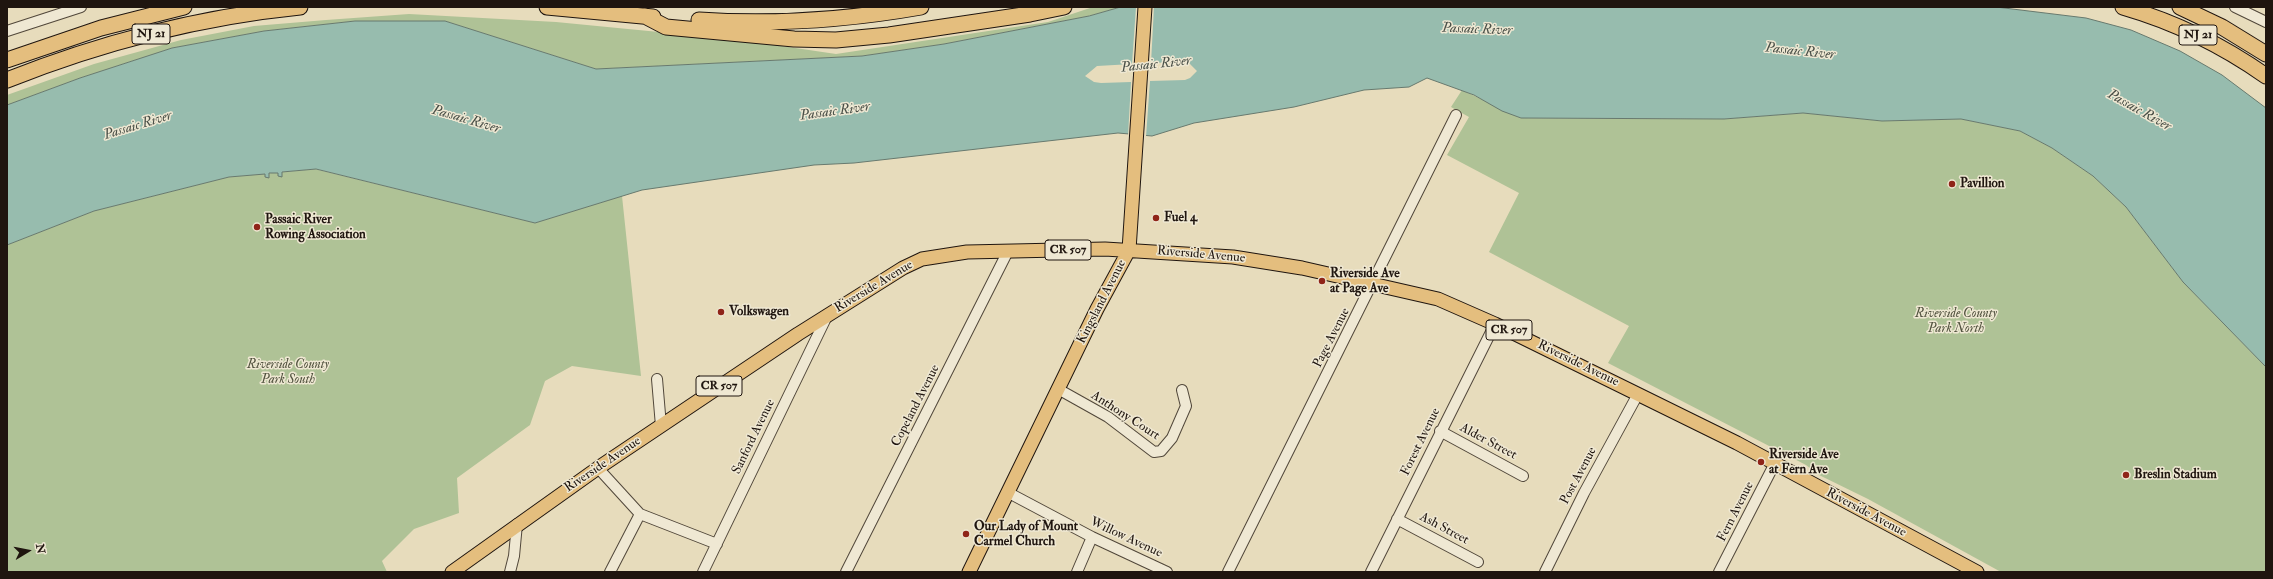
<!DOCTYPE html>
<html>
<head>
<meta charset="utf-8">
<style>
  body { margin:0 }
  #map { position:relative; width:2273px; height:579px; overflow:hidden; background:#e7dcbc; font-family:"IM FELL Double Pica",serif }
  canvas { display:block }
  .frame { position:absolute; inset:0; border:8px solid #1f150f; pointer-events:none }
  .north { position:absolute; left:8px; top:531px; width:40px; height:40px; -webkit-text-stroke:3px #efe8d3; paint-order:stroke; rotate:80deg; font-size:11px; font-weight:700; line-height:16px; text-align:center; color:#1f150f }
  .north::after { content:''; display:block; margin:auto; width:14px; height:18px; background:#1f150f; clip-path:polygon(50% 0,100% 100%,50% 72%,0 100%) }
</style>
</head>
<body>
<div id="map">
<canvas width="2273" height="579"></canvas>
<div class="frame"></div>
<div class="north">N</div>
</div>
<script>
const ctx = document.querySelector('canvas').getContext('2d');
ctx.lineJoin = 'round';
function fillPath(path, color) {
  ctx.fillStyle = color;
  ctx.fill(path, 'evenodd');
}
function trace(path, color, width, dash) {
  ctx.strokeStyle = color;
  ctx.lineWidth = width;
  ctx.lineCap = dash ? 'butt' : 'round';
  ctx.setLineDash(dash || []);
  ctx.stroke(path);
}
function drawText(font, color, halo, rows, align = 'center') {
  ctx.font = font + ' "IM FELL Double Pica",serif';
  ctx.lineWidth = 3;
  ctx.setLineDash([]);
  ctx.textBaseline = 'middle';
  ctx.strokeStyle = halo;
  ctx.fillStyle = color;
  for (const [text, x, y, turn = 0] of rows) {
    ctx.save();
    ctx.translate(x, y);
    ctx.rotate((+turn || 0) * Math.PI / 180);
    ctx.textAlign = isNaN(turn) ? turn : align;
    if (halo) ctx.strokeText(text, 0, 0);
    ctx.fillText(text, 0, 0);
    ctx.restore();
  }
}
const green = new Path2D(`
  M1093 7H1121L1089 16 944 44 862 56 596 69 445 21H355L264 31 172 48 80 78 7 105V95L94 64 181 40 254 26 326 20 409 14 556 22 741 40 836 54 1048 22Z
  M1462 90 1521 118 1724 119 1803 113 1882 121 1961 119 2020 131 2052 148 2093 176 2126 207 2183 282 2266 367V572H2001L1868 499 1819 475 1806 465 1608 363 1629 326 1489 252 1519 193 1447 155 1469 117 1451 107Z
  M315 169 535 223 622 196 641 376 572 366 545 381 530 425 457 478 459 513 414 529 382 561 387 572H7V245L94 211 229 177Z`);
const water = new Path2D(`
  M1121 7H1996L2086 18 2131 30 2180 51 2222 75 2266 108V367L2183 282 2126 207 2093 176 2052 148 2020 131 1961 119 1882 121 1803 113 1724 119 1521 118 1502 111 1474 95 1427 78 1409 87 1364 90 1294 107 1194 123 1152 136 1118 133 854 163 814 165 642 190 535 223 316 169 282 172V177L278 176V173H269V178L265 177V174L229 177 94 211 7 245V105L80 78 172 48 264 31 355 21H445L596 69 862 56 944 44 1089 16Z`);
const pier = new Path2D(`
  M1136 7H1154L1151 63 1184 62 1190 64 1197 71 1190 78 1185 80 1150 81 1146 137 1128 136 1131 82 1101 83 1094 82 1085 76 1097 66 1132 64Z`);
const minor = new Path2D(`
  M2235 7 2266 22
  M7 31 81 7
  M657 379 661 426
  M1058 389 1108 417 1154 452 1161 451 1172 438 1186 406 1182 390
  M1440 431 1523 476
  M598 468 640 514 717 544
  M1009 493 1092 537 1167 572
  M1397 519 1478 562
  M510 572 514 556 517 524
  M610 572 640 514
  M703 572 828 314
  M846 572 1008 251
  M1077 572 1092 537
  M1228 572 1456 115
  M1371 572 1495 324
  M1545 572 1584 493 1638 394
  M1719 572 1775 463`);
const major = new Path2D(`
  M452 572 598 468 798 334 903 268 922 259 967 252 1105 249 1233 257 1302 268 1438 299 1495 324 1737 443 1977 572
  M969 572 1097 309 1129 250 1145 7`);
const highway = new Path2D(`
  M547 7 653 17
  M2123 7C2175 22 2222 45 2266 76
  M2180 7 2222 27 2266 54
  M645 16 666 27 794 39 836 40 889 35 1030 14 1064 7
  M699 20C774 25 847 20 921 7
  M7 60 101 28 184 7
  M7 80C100 43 200 17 300 7`);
const markers = [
  [1952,184,4,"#8f2418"],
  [1156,218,4,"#8f2418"],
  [257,227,4,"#8f2418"],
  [1322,281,4,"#8f2418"],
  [721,312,4,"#8f2418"],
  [1761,462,4,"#8f2418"],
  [2126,475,4,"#8f2418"],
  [966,534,4,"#8f2418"]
];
const shields = [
  [151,34,38],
  [2198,35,38],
  [1068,250,46],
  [1509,330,46],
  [719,386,46]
];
const shieldNames = [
  ["NJ 21",151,34],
  ["NJ 21",2198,35],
  ["CR 507",1068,250],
  ["CR 507",1509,330],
  ["CR 507",719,386]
];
const poiNames = [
  ["Pavillion",1960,184],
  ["Fuel 4",1164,218],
  ["Passaic River",265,220],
  ["Rowing Association",265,235],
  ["Riverside Ave",1330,274],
  ["at Page Ave",1330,289],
  ["Volkswagen",729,312],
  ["Riverside Ave",1769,455],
  ["at Fern Ave",1769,470],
  ["Breslin Stadium",2134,475],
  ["Our Lady of Mount",974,527],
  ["Carmel Church",974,542]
];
const streetNames = [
  ["Riverside Avenue",1201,255,5],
  ["Riverside Avenue",874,287,-31],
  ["Kingsland Avenue",1102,302,-63],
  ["Page Avenue",1332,338,-63],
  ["Riverside Avenue",1578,364,26],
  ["Copeland Avenue",916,406,-63],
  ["Anthony Court",1125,416,33],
  ["Sanford Avenue",754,437,-64],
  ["Forest Avenue",1421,442,-64],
  ["Alder Street",1488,442,28],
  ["Riverside Avenue",603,465,-34],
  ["Post Avenue",1579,476,-62],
  ["Fern Avenue",1736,512,-63],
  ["Riverside Avenue",1866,513,28],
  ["Ash Street",1444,529,28],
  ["Willow Avenue",1126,538,25]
];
const parkNames = [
  ["Riverside County",1956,314],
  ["Park North",1956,329],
  ["Riverside County",288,365],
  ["Park South",288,380]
];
const waterNames = [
  ["Passaic River",1477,30,2],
  ["Passaic River",1800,52,6],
  ["Passaic River",1156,65,-6],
  ["Passaic River",2139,111,29],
  ["Passaic River",835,112,-8],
  ["Passaic River",466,120,16],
  ["Passaic River",138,126,-17]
];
fillPath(green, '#afc296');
fillPath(water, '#97bcae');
trace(water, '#67796e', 1);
fillPath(pier, '#e7dcbc');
trace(minor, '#51473a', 12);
trace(major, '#1f150f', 15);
trace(highway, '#1f150f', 17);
trace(minor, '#efe8d3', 10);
trace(major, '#e4be7e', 13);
trace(highway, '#e4be7e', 15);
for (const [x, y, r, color] of markers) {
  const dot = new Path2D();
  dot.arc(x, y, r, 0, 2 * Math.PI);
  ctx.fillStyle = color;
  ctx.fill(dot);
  trace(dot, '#efe8d3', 1.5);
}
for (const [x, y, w] of shields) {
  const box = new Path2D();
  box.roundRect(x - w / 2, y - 10, w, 20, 3);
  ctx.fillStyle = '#efe8d3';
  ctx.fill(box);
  trace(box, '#1f150f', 1);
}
drawText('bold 12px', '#1f150f', null, shieldNames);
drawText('bold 13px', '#1f150f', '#efe8d3', poiNames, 'left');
drawText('13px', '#1f150f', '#efe8d3', streetNames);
drawText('italic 13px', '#51523e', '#efe8d3', parkNames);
drawText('italic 14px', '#494f47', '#efe8d3', waterNames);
</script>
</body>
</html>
